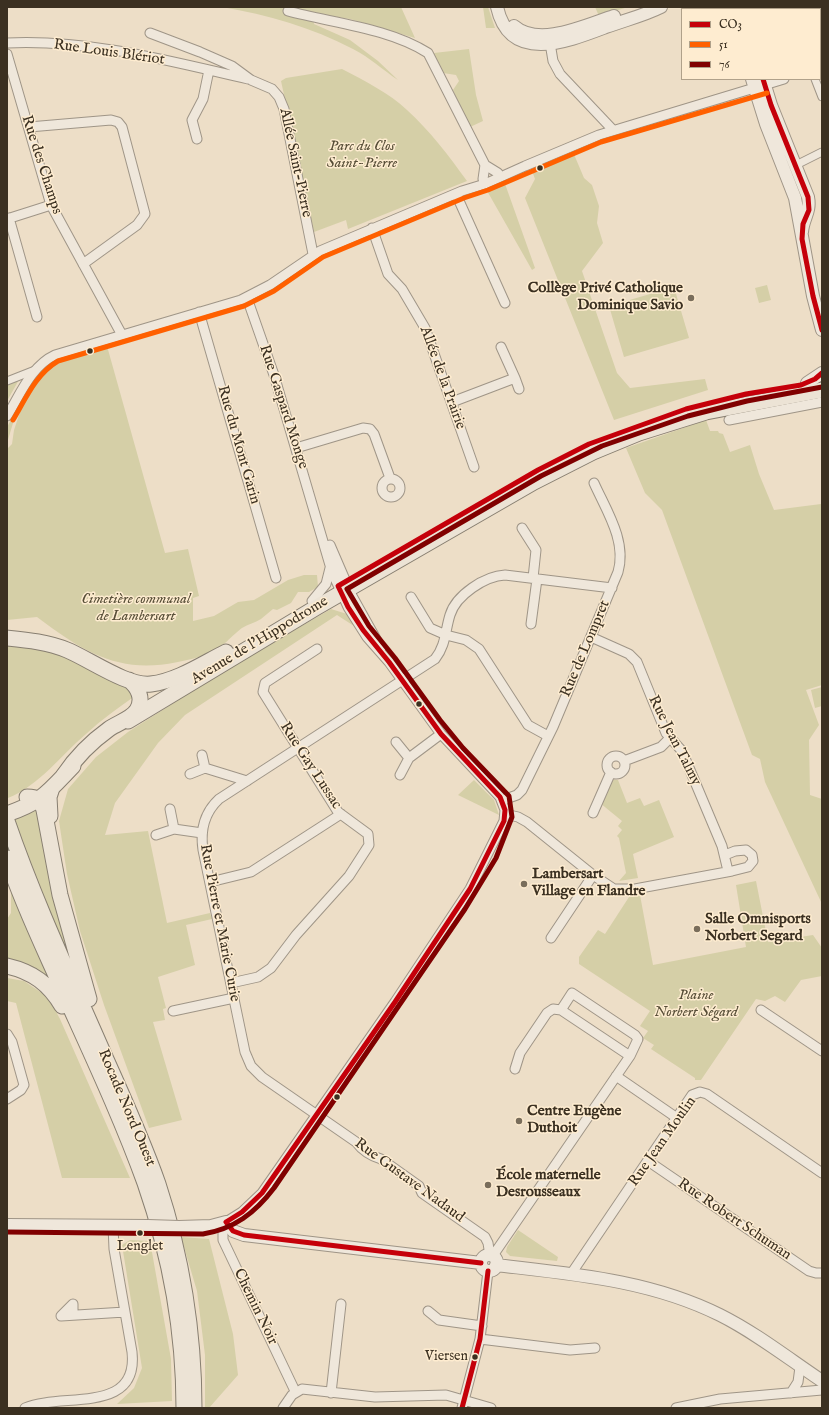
<!DOCTYPE html>
<html>
<head>
<meta charset="utf-8">
<style>
  body { margin:0 }
  #map { position:relative; width:829px; height:1415px; overflow:hidden; background:#eddec7; font-family:"IM FELL English",serif }
  canvas { display:block }
  .frame { position:absolute; inset:0; border:8px solid #3b3021; pointer-events:none }
  .legend { position:absolute; left:681px; top:8px; width:140px; height:72px; box-sizing:border-box; background:#feecd0; border:1px solid #b0a18a; margin:0; padding:5px 7px; list-style:none; font-size:12px; color:#3b3021 }
  .legend li { display:flex; align-items:center; gap:8px; height:20px }
  .legend b { width:20px; border:1px solid #b0a18a }
</style>
</head>
<body>
<div id="map">
<canvas width="829" height="1415"></canvas>
<div class="frame"></div>
<ul class="legend">
<li><b style="height:5px;background:#c5000a"></b>CO3</li>
<li><b style="height:5px;background:#ff6000"></b>51</li>
<li><b style="height:5px;background:#800000"></b>76</li>
</ul>
</div>
<script>
const ctx = document.querySelector('canvas').getContext('2d');
ctx.lineJoin = 'round';
function fillPath(path, color) {
  ctx.fillStyle = color;
  ctx.fill(path, 'evenodd');
}
function trace(path, color, width, dash) {
  ctx.strokeStyle = color;
  ctx.lineWidth = width;
  ctx.lineCap = dash ? 'butt' : 'round';
  ctx.setLineDash(dash || []);
  ctx.stroke(path);
}
function drawText(font, color, halo, rows, align = 'center') {
  ctx.font = font + ' "IM FELL English",serif';
  ctx.lineWidth = 3;
  ctx.setLineDash([]);
  ctx.textBaseline = 'middle';
  ctx.strokeStyle = halo;
  ctx.fillStyle = color;
  for (const [text, x, y, turn = 0] of rows) {
    ctx.save();
    ctx.translate(x, y);
    ctx.rotate((+turn || 0) * Math.PI / 180);
    ctx.textAlign = isNaN(turn) ? turn : align;
    if (halo) ctx.strokeText(text, 0, 0);
    ctx.fillText(text, 0, 0);
    ctx.restore();
  }
}
const green = new Path2D(`
  M222 7H401L415 38 350 19 312 13 314 24 350 40 378 61 398 80C383 70 369 57 353 49 311 27 268 15 222 7Z
  M483 7H488L495 28H486Z
  M595 7H628L599 16Z
  M469 49 476 95 483 121 470 127 453 90 459 81 456 75 443 73 434 53Z
  M342 69C365 81 389 93 407 110 430 131 449 156 467 181L348 229 346 220 314 232 281 81 286 78Z
  M573 152 584 178 592 185 599 206 597 223 603 243 582 271 617 373 630 388 705 379 708 390 614 420 525 198 535 179 531 168Z
  M504 181 535 268 532 270 486 189Z
  M767 285 771 300 759 303 755 288Z
  M674 287 689 338 624 357 609 306Z
  M107 346 165 553 188 549 199 596 193 598V621L214 616 238 602 254 600 288 580 304 575H317L318 587 309 592H298L291 603 277 610 273 609C269 612 265 616 261 619 255 623 248 624 242 628 235 633 218 651 212 653 135 678 100 665 37 617L7 620V449L12 444 14 430 22 406 33 385 53 364Z
  M20 378 7 401V383Z
  M17 409V410L7 443V427Z
  M706 420 710 431H718L719 433 723 434 730 452 750 445 759 474 774 510 821 504 822 685 806 690 819 725 809 740 810 795 822 799V904L765 782 760 759 752 755 662 510 645 493 626 448Z
  M331 609 347 614 354 626 337 615 185 715 158 743 115 803 105 835 148 831 167 923 210 913 212 919 186 925 195 965 158 977 166 1008 163 1009 165 1020 153 1022 182 1120 149 1128 104 1005 80 931 67 874 59 821 68 789 96 757 128 732 227 669Z
  M7 642 42 646 133 688 135 696C118 708 101 720 86 734 60 756 40 785 8 798Z
  M822 687V706L815 708 811 690Z
  M474 780 494 800 499 815 458 795Z
  M612 780H618L627 803 640 798 644 806 659 800 674 837 633 854 638 878 619 881 626 873 619 838 617 836 622 830 618 826 622 821 600 803Z
  M40 808 81 993 31 870 14 820Z
  M756 881 768 942 813 935 822 948V976L801 980 785 1002 775 996 765 1001 756 999 701 1080H695V1078L651 1049 654 1045 643 1038 648 1031 640 1026 650 1011 579 964V957L598 930 605 934 629 897 640 895 653 965 746 947 736 885Z
  M11 890 53 983 7 963V919L11 913Z
  M7 978 24 981 48 997 60 1019 130 1178H62L16 1003 7 1001Z
  M518 1230 558 1257 557 1261 510 1256 506 1252 507 1247Z
  M181 1237 209 1239 233 1334 238 1375 209 1408H205V1355L197 1291Z
  M130 1240 150 1241 171 1359 172 1401 117 1404 134 1388 142 1368 122 1245Z`);
const pedestrian = new Path2D(`
  M815 79 822 97
  M796 165 822 152
  M7 381 35 370`);
const minor = new Path2D(`
  M782 7 784 9
  M288 11C332 23 389 28 428 53L485 165 498 173
  M150 33 200 52 232 66 251 80 272 89 279 97 284 109 313 254
  M549 37 553 61 560 74 613 130
  M7 43C89 39 169 61 248 79
  M7 54 51 205 122 335
  M820 64 822 63
  M29 127 111 120 118 122 122 127 145 214 137 225 83 264
  M197 139 192 120 203 99 209 70
  M483 179 485 165
  M456 194 505 303
  M9 218 37 317
  M7 219 51 205
  M372 228 388 274 402 289 425 328 474 467
  M247 298 274 375 332 572 348 607 367 637 389 662 441 734 500 797 505 810 504 821 470 889 395 1002 262 1193 242 1212 226 1222 223 1233V1240L295 1391
  M199 312 276 578
  M515 378 519 389
  M452 402 515 378 501 347
  M7 416C20 395 31 366 55 355L241 300 270 285 320 251 462 191 485 184 525 166 599 135 784 79
  M729 420 822 402
  M296 448 363 428 370 429 374 434 390 478
  M382 488a9 9 0 1 1 18 0a9 9 0 1 1-18 0Z
  M522 528 536 550 533 578
  M330 545 352 596 381 648
  M411 597 430 628 446 635 466 640 479 649 528 725 548 736
  M312 601 326 584 330 568
  M531 624 537 579
  M591 637 629 654 637 662 666 733 682 751 722 846 728 871
  M396 742 409 758 441 734
  M202 755 205 768 247 781
  M607 765a9 9 0 1 1 18 0a9 9 0 1 1-18 0Z
  M624 761 661 747 670 738
  M190 774 205 768
  M400 775 409 758
  M503 800 517 795 522 790 553 727 618 572C627 541 606 510 594 483
  M170 809 174 829 202 833
  M593 813 611 772
  M505 814 518 817 527 822 593 875 614 889H635L732 871 748 867 753 861 752 855 746 850 735 851 725 855
  M156 835 174 829
  M210 882 251 872 341 814
  M551 938 593 875
  M231 983 258 977 271 968 296 935 349 876 369 845 368 834 338 812 263 692 265 683 317 649
  M761 1010 822 1051
  M173 1011 234 998
  M7 1034 12 1042 24 1085 21 1090 7 1099
  M515 1069 520 1053 547 1013 553 1009 561 1010 630 1056 638 1039 635 1035 572 993 561 1010
  M616 1076 677 1118
  M648 1161 809 1271 816 1273H822
  M490 1256 488 1243 485 1237 422 1193 419 1186 381 1159C371 1156 362 1150 356 1142L262 1077 251 1066 245 1052 203 850C200 830 204 813 219 799L435 659C446 645 445 631 450 615 456 595 485 576 505 575L612 588
  M492 1257 630 1056
  M571 1274 692 1095 700 1092 707 1094 822 1173
  M428 1311 439 1320 482 1326
  M73 1315V1304L61 1316 125 1312
  M480 1339 570 1350 595 1348
  M331 1393 341 1304
  M791 1393 798 1382 800 1367
  M25 1408C62 1392 139 1415 132 1352L114 1249 113 1226
  M283 1408 292 1395 302 1389 375 1397 446 1395 491 1408
  M462 1408 480 1339 488 1271
  M676 1408 720 1399 822 1390`);
const tertiary = new Path2D(`
  M497 7C510 65 569 41 606 27 625 20 643 16 661 7
  M713 7 714 9
  M725 7 726 9
  M514 26C539 48 586 25 614 16
  M752 79 766 124 795 198 813 296 822 330
  M763 79 771 105 808 197C811 212 803 218 802 232
  M807 383 822 373
  M7 1225 148 1226
  M179 1227 211 1226 226 1222 233 1231 244 1235 481 1263
  M481 1263a8 8 0 1 1 16 0a8 8 0 1 1-16 0Z
  M496 1265C573 1274 650 1280 720 1315 756 1333 789 1359 822 1381`);
const primary = new Path2D(`
  M128 721 317 607 534 482 593 452 639 433 706 412 822 390
  M7 814C42 802 48 792 73 766`);
const trunk = new Path2D(`
  M7 638C27 640 48 642 67 650 89 659 128 687 151 684 177 681 202 664 226 652
  M64 775C76 757 91 742 109 729 117 723 132 719 137 710 144 699 138 687 129 680
  M27 797C37 797 41 800 44 810L60 895 89 999
  M50 816 49 797 51 791
  M7 821C35 902 71 979 105 1057 124 1099 143 1141 158 1184 182 1257 194 1331 194 1408
  M7 858C21 900 40 940 58 980 88 1047 120 1114 145 1183 170 1255 184 1332 184 1408
  M7 966C33 972 49 984 62 1006`);
const tertiaryBridge = new Path2D(`
  M148 1226 179 1227`);
const bus1 = new Path2D(`
  M763 79 771 105 808 197 809 210 803 224 802 239 813 296 822 330
  M226 1222 242 1212 262 1193 395 1002 470 889 504 821 505 810 500 797 441 734 389 662 363 630 348 607 338 586 538 470 589 444 686 409 746 394 801 385 815 379 822 373
  M226 1222 233 1231 244 1235 481 1263
  M462 1408 480 1339 488 1271`);
const bus2 = new Path2D(`
  M13 420C26 398 36 374 58 361L244 306 274 291 323 257 464 198 488 190 601 142 767 93`);
const bus3 = new Path2D(`
  M7 1232 203 1234C234 1229 255 1213 274 1188L465 909 496 858 512 817 509 796 463 748 440 720 395 658 369 626 347 589 541 476 602 446 688 416 747 401 822 387`);
const markers = [
  [540,168,3.5,"#3b3021"],
  [691,298,4,"#796d5b"],
  [90,351,3.5,"#3b3021"],
  [419,704,3.5,"#3b3021"],
  [524,884,4,"#796d5b"],
  [697,929,4,"#796d5b"],
  [337,1097,3.5,"#3b3021"],
  [519,1121,4,"#796d5b"],
  [488,1185,4,"#796d5b"],
  [140,1233,3.5,"#3b3021"],
  [475,1357,3.5,"#3b3021"]
];
const busNames = [
  ["Lenglet",140,1247],
  ["Viersen",468,1357,"right"]
];
const streetNames = [
  ["Rue Louis Blériot",109,53,8],
  ["Allée Saint-Pierre",295,163,78],
  ["Rue des Champs",41,165,72],
  ["Allée de la Prairie",442,378,70],
  ["Rue Gaspard Monge",283,407,72],
  ["Rue du Mont Garin",238,445,74],
  ["Avenue de l'Hippodrome",260,641,-31],
  ["Rue de Lompret",586,649,-67],
  ["Rue Jean Talmy",674,741,63],
  ["Rue Gay Lussac",310,766,57],
  ["Rue Pierre et Marie Curie",219,923,79],
  ["Rocade Nord Ouest",126,1108,67],
  ["Rue Jean Moulin",663,1142,-55],
  ["Rue Gustave Nadaud",409,1181,36],
  ["Rue Robert Schuman",734,1220,34],
  ["Chemin Noir",255,1307,64]
];
const parkNames = [
  ["Parc du Clos",362,147],
  ["Saint-Pierre",362,164],
  ["Cimetière communal",136,600],
  ["de Lambersart",136,617],
  ["Plaine",696,996],
  ["Norbert Ségard",696,1013]
];
const poiNames = [
  ["Collège Privé Catholique",683,289,"right"],
  ["Dominique Savio",683,306,"right"],
  ["Lambersart",532,875],
  ["Village en Flandre",532,892],
  ["Salle Omnisports",705,920],
  ["Norbert Segard",705,937],
  ["Centre Eugène",527,1112],
  ["Duthoit",527,1129],
  ["École maternelle",496,1176],
  ["Desrousseaux",496,1193]
];
fillPath(green, '#d5cfa7');
trace(pedestrian, '#9f9587', 9);
trace(minor, '#9f9587', 11);
trace(tertiary, '#9f9587', 14);
trace(primary, '#877e70', 17);
trace(trunk, '#877e70', 17);
trace(pedestrian, '#efe7db', 7);
trace(minor, '#efe7db', 9);
trace(tertiary, '#efe7db', 12);
trace(primary, '#ece3d5', 15);
trace(trunk, '#ece3d5', 15);
trace(tertiaryBridge, '#9f9587', 14, []);
trace(tertiaryBridge, '#efe7db', 12);
trace(bus1, '#c5000a', 5);
trace(bus2, '#ff6000', 5);
trace(bus3, '#800000', 5);
for (const [x, y, r, color] of markers) {
  const dot = new Path2D();
  dot.arc(x, y, r, 0, 2 * Math.PI);
  ctx.fillStyle = color;
  ctx.fill(dot);
  trace(dot, '#feecd0', 1.5);
}
drawText('14px', '#3b3021', '#feecd0', busNames);
drawText('15px', '#3b3021', '#feecd0', streetNames);
drawText('italic 15px', '#564d36', '#feecd0', parkNames);
drawText('bold 15px', '#3b3021', '#feecd0', poiNames, 'left');
</script>
</body>
</html>
